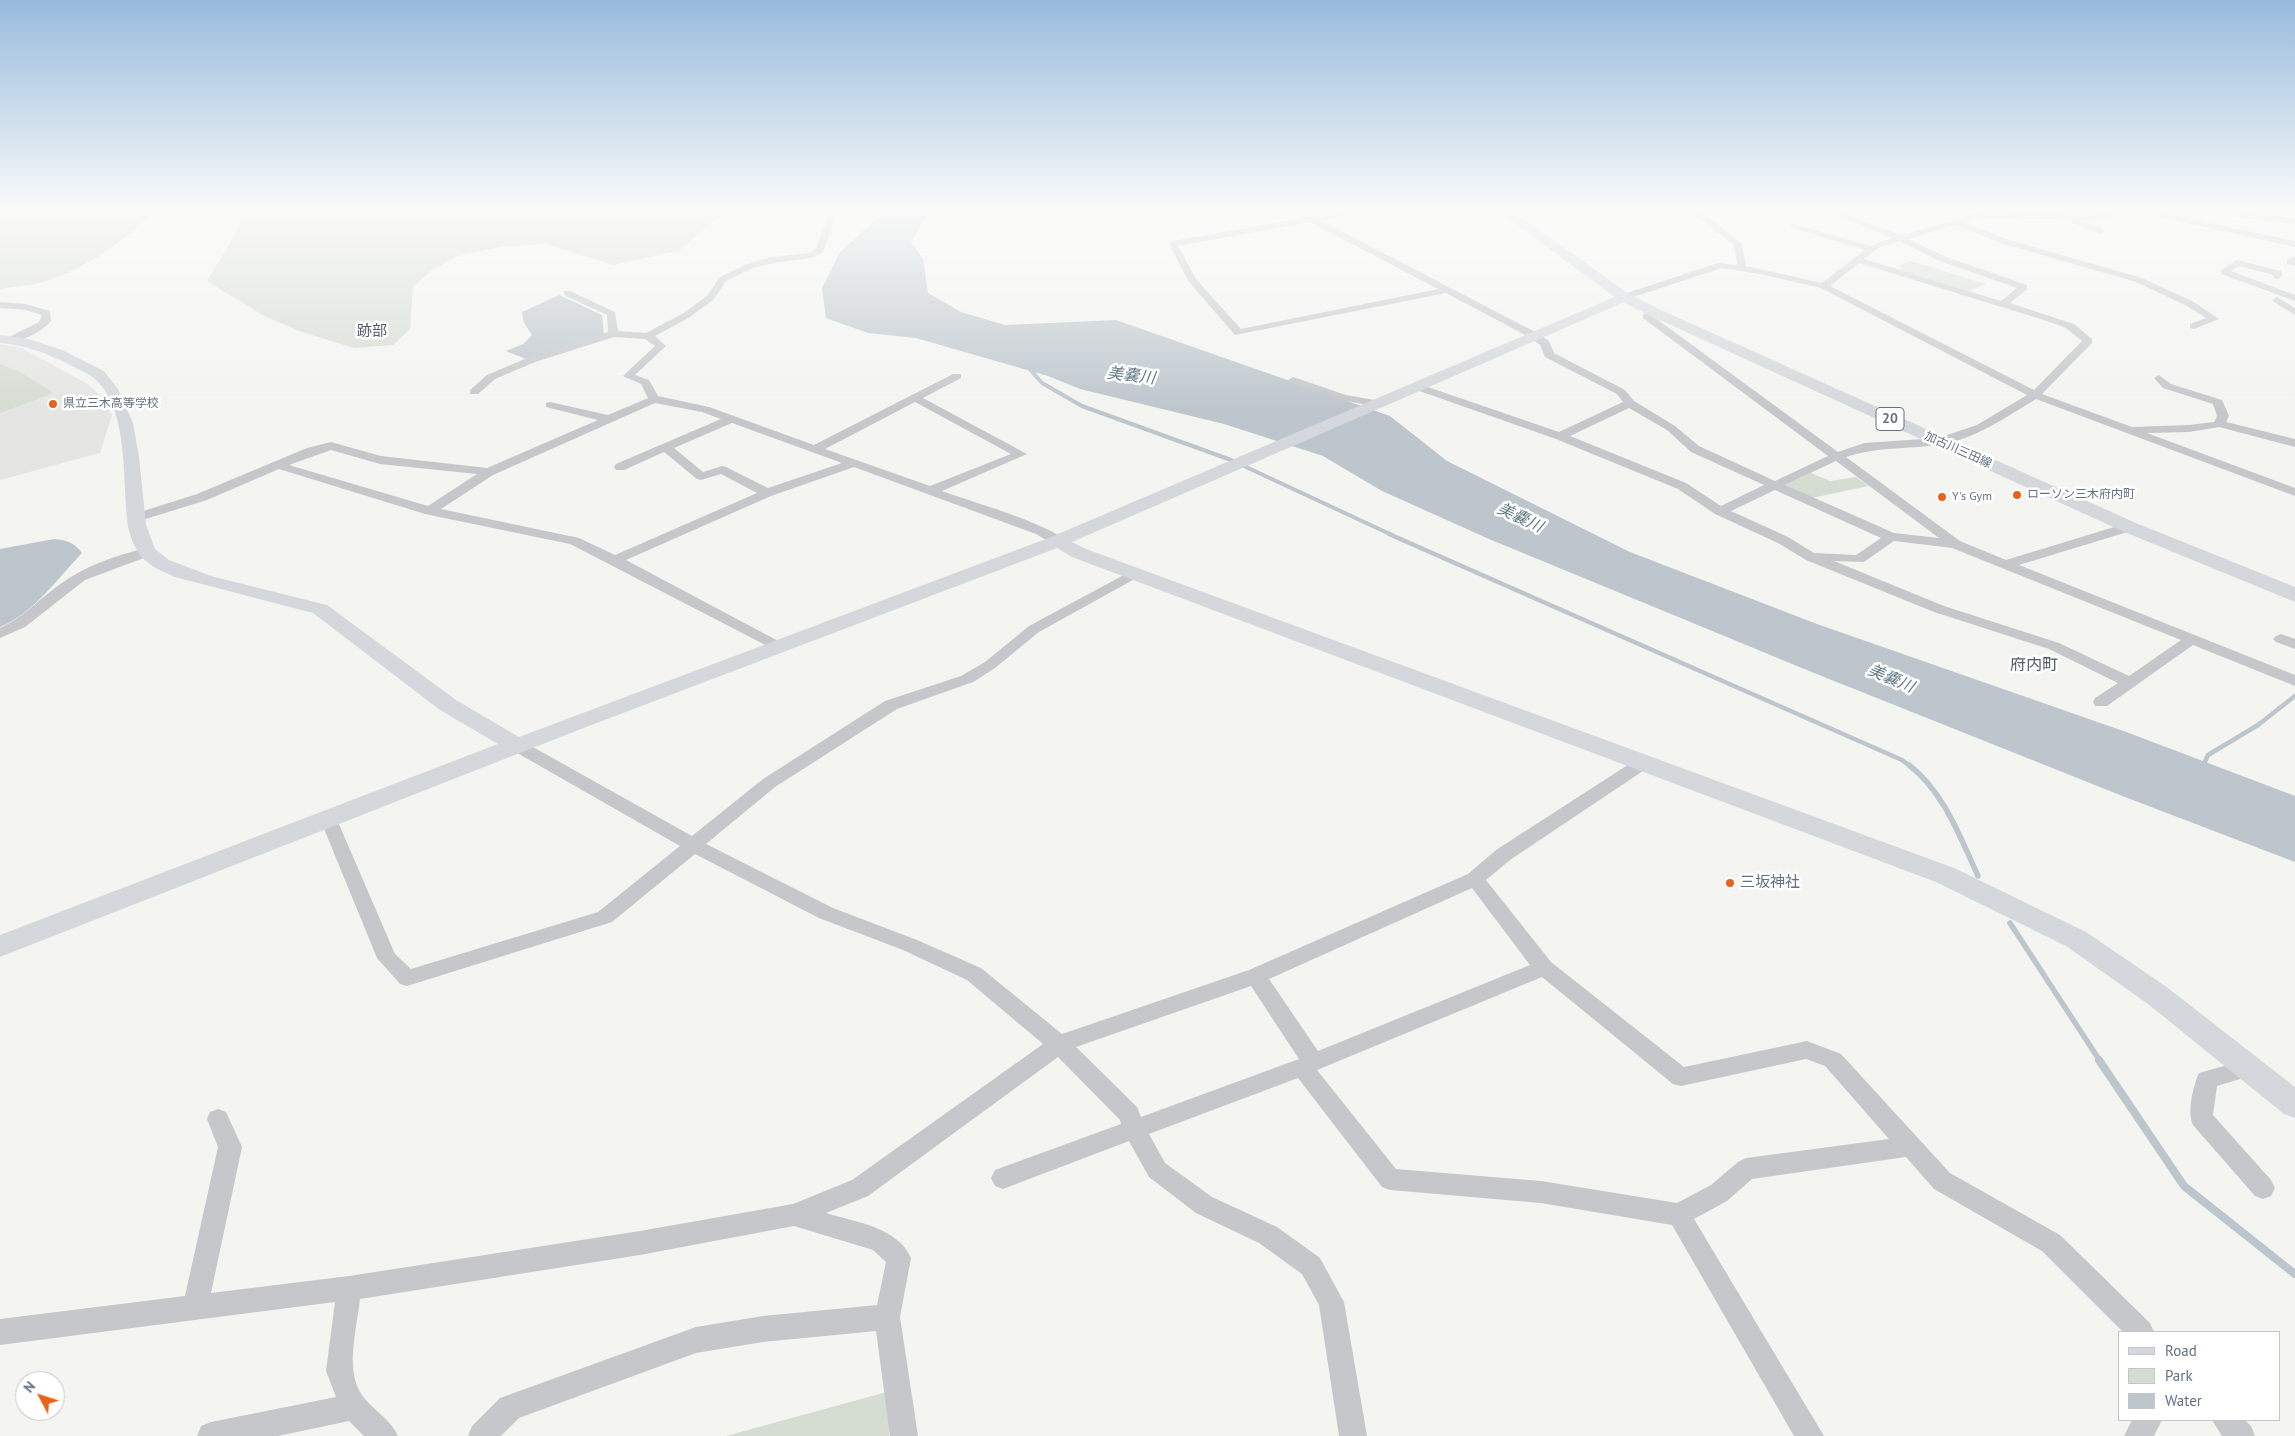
<!DOCTYPE html>
<html>
<head>
<meta charset="utf-8">
<style>
  body { margin:0 }
  #map { position:relative; width:2295px; height:1436px; overflow:hidden; background:#f4f5f1; font-family:"PT Sans",sans-serif }
  canvas { display:block }
  .legend { position:absolute; left:2118px; top:1331px; width:162px; height:90px; box-sizing:border-box; background:#fff; border:1px solid #c1c6cd; margin:0; padding:6px 9px; list-style:none; font-size:15px; color:#637183 }
  .legend li { display:flex; align-items:center; gap:10px; height:25px }
  .legend b { width:25px; border:1px solid #c1c6cd }
  .north { position:absolute; left:15px; top:1371px; width:50px; height:50px; box-sizing:border-box; background:#fff; border:1px solid #c1c6cd; border-radius:50%; rotate:310deg; font-size:14px; font-weight:700; line-height:20px; text-align:center; color:#637183 }
  .north::after { content:''; display:block; margin:auto; width:18px; height:22px; background:#e8611d; clip-path:polygon(50% 0,100% 100%,50% 72%,0 100%) }
</style>
</head>
<body>
<div id="map">
<canvas width="2295" height="1436"></canvas>
<ul class="legend">
<li><b style="height:6px;background:#d4d8dc"></b>Road</li>
<li><b style="height:14px;background:#d5dcd2"></b>Park</li>
<li><b style="height:14px;background:#bdc6cd"></b>Water</li>
</ul>
<div class="north">N</div>
</div>
<script>
const ctx = document.querySelector('canvas').getContext('2d');
ctx.lineJoin = 'round';
function fillPath(path, color) {
  ctx.fillStyle = color;
  ctx.fill(path, 'evenodd');
}
function trace(path, color, width, dash) {
  ctx.strokeStyle = color;
  ctx.lineWidth = width;
  ctx.lineCap = dash ? 'butt' : 'round';
  ctx.setLineDash(dash || []);
  ctx.stroke(path);
}
function drawText(font, color, halo, rows, align = 'center') {
  ctx.font = font + ' "PT Sans","Noto Sans JP",sans-serif';
  ctx.lineWidth = 5;
  ctx.setLineDash([]);
  ctx.textBaseline = 'middle';
  ctx.strokeStyle = halo;
  ctx.fillStyle = color;
  for (const [text, x, y, turn = 0] of rows) {
    ctx.save();
    ctx.translate(x, y);
    ctx.rotate((+turn || 0) * Math.PI / 180);
    ctx.textAlign = isNaN(turn) ? turn : align;
    if (halo) ctx.strokeText(text, 0, 0);
    ctx.fillText(text, 0, 0);
    ctx.restore();
  }
}
const built = new Path2D(`
  M0 344 22 348 86 383 99 394 112 415 100 453 0 480Z`);
const green = new Path2D(`
  M0 210H155C125 240 87 268 46 281 32 286 15 286 0 289Z
  M245 210H726L680 250 613 265 546 244 500 247 460 255 432 270 413 287 410 329 393 345 354 348 302 332 264 316 207 281 233 238Z
  M1911 261 1986 284 1968 291 1900 270 1903 267 1898 266Z
  M0 364 18 371 54 393 0 413Z
  M1811 473 1830 481 1856 477 1869 486 1812 498 1785 485Z
  M894 1390 889 1436H726Z`);
const water = new Path2D(`
  M894 210H941L925 218 911 242 923 259 928 293 961 312 1005 325 1116 320 1390 416 1447 461 1630 552 1817 624 2129 733 2295 796V862L2125 797 1814 673 1489 539 1382 491 1323 456 1224 424 1080 389 1048 376 916 338 868 333 826 318 822 288 840 252 874 221Z
  M559 295 602 315 604 334 526 359 506 351 523 344 532 335 524 323 522 312Z
  M54 539C66 540 74 542 82 553 57 579 34 613 0 627V549Z`);
const streamFar3 = new Path2D(`
  M1027 366 1042 383 1082 406 1231 460 1392 535`);
const streamFar2 = new Path2D(`
  M1389 534 1902 760 1910 766
  M2203 766 2208 755 2258 725 2295 696`);
const streamFar1 = new Path2D(`
  M1909 765C1944 792 1960 837 1978 876
  M2202 768 2203 765
  M2010 923 2100 1061`);
const stream = new Path2D(`
  M2099 1060 2184 1186 2295 1274`);
const street = new Path2D(`
  M830 210H838L823 252 811 258 773 263 753 268 726 281 714 299 690 317 655 336 666 346 635 375 649 380 658 396 709 407 814 445 953 374H961V378L923 398 1027 454 942 491C966 500 1051 524 1065 541L1063 544H1053L1036 534 854 467 771 496 626 560 782 643 785 646 777 651 570 544 425 514 279 469 207 500 136 522 129 518 131 515 197 494 307 448 331 442 381 456 487 468 598 420 546 407V403L550 402 608 415 648 398 641 384 623 376 655 346 645 339 614 337 535 362 495 379 478 394H470V390L487 375 527 358 608 332 607 315 564 295V291H570L615 312 618 331 646 333 684 313 708 295 720 277 747 264 772 257 809 253 816 249ZM915 402 1011 454 930 486 825 449ZM655 403 702 412 721 419 616 464 614 467 616 470H624L664 452 697 479 701 480 721 474 757 493 615 555 579 538 441 509 493 475ZM732 423 842 463 768 488 726 467 722 466 703 472 674 448ZM331 450 380 464 477 474 428 506 289 465Z
  M1290 210C1300 209 1304 215 1313 216 1323 218 1351 210 1366 210L1362 212 1320 220 1537 333 1549 341 1554 353 1625 390 1634 401 1675 426 1699 446 1775 481 1828 456 1643 318V314L1659 311V315L1654 317 1838 452 1864 443 1938 438 1977 425 2027 395 1821 288 1765 275 1722 268 1627 299H1621V295L1718 263 1737 265 1734 245 1702 220 1676 210H1687L1701 214 1704 210H1713L1709 217 1742 244 1746 266 1822 283 1865 250 1790 227V223L1870 246 1892 238 1823 210H1834L1901 235 1984 212 2092 215 2126 210H2148L2295 241V247L2138 212 2092 221 2080 220 2103 229 2104 231 2100 234 2072 223V220L1984 217 1964 222 2006 239 2142 278 2194 302 2219 319 2194 329 2190 328V324L2206 318 2187 306 2136 282 2000 243 1955 225 1908 239 1946 257 2027 285V289L2010 303 2074 324 2092 339V343L2042 394 2132 427 2189 425 2214 422 2217 416 2213 404 2163 388 2154 378 2159 375 2171 384 2222 400 2229 416 2226 422 2295 439V447L2219 427 2189 432 2147 433 2295 488V496L2036 399C2006 417 1974 440 1938 445 1906 449 1876 447 1846 457L1960 541 2006 560 2124 524H2134L2136 527 2134 530 2019 565 2295 675V686L2193 645 2107 706H2095L2093 702 2095 698 2118 683 2049 649 1934 612 1806 560 1778 543 1715 514 1678 489 1556 439 1411 388V384H1419L1559 432 1623 402 1617 394 1545 357 1540 345 1529 337 1446 293 1235 335 1189 282 1169 244 1173 241 1303 218ZM1310 222 1438 289 1241 329 1196 279 1178 246ZM1899 241 1940 261 2017 288 2001 301 1864 259 1880 247ZM1859 263 2047 321 2066 328 2082 341 2034 390 1830 286ZM1629 408 1667 430 1691 452 1764 485 1721 506 1686 483 1570 436ZM1836 461 1939 538 1894 533 1785 485ZM1775 490 1881 538 1856 555 1814 553 1788 537 1731 511ZM1894 541 1952 548 2181 640 2129 676 2059 643 1944 606 1834 561 1864 562Z
  M2196 210H2218L2295 218V224L2200 212Z
  M2295 256V266L2287 264V260Z
  M2237 260 2281 271 2282 276 2277 279 2274 278 2273 275 2239 266 2231 271 2295 295V301L2221 274V270Z
  M2277 297 2295 308V315L2274 302 2272 300Z
  M0 302 26 304 50 311 51 321C44 330 21 343 9 341V337L39 322 42 315 25 310 0 308Z
  M1293 377 1346 395 1375 400 1381 403 1375 406 1340 400 1289 382 1288 380Z
  M147 548 154 552 152 555 85 580 25 627 0 638V628C23 618 39 599 59 585 84 566 117 555 147 548Z
  M1135 569 1142 573 1140 576 1039 632 995 668 973 682 897 709 775 787 706 844 833 908 917 940 981 968 1062 1034 1249 970 1468 874 1496 850 1637 759H1649L1651 763 1649 767 1510 860 1486 880 1551 962 1684 1067 1807 1041 1841 1054 1950 1173 2060 1235 2150 1323 2154 1332H2123L2042 1251 1934 1189 1906 1157 1752 1179 1727 1201 1694 1219 1824 1436H1794L1672 1225 1541 1203 1390 1190 1382 1187 1298 1078 1149 1134 1165 1163 1212 1197 1277 1227 1320 1258 1344 1302 1367 1436H1339L1319 1305 1302 1274 1259 1243 1196 1213 1149 1177 1129 1141 1003 1189 995 1186 991 1178 995 1170 1121 1124 1120 1120 1058 1057 868 1196 826 1213C855 1222 898 1227 911 1258L900 1317 918 1436H890L876 1331 763 1342 696 1353 519 1418 501 1436H468L472 1426 500 1398 696 1327 763 1316 877 1305 886 1262 873 1250 794 1226 640 1255 360 1299C357 1329 343 1374 365 1399 376 1412 391 1420 398 1436H364L349 1421 278 1436H197L201 1426 211 1422 336 1397 326 1371 335 1302 0 1345V1319L185 1296 218 1147 207 1119 210 1112 218 1109 226 1112 242 1147 211 1293 349 1276 640 1231 793 1204 852 1180 1043 1044 967 980 903 950 819 918 695 854 612 922 407 986 400 984 377 958 320 819 323 815 329 813 335 815 395 954 411 969 598 912 680 846 512 750 510 746 512 742H524L692 836 763 779 885 701 961 676 985 662 1029 626ZM1472 888 1530 965 1318 1051 1269 979ZM1542 977 1673 1084 1681 1086 1806 1059 1825 1066 1889 1139 1746 1158 1738 1162 1711 1185 1677 1203 1541 1181 1396 1169 1317 1070ZM1251 986 1299 1059 1141 1117 1137 1107 1076 1047Z
  M2281 634 2295 639V649L2276 642 2273 639 2276 636Z
  M2249 1059 2257 1062 2260 1068 2257 1074 2217 1086 2213 1115 2271 1180 2275 1188 2271 1196 2263 1199 2255 1196 2193 1125C2187 1112 2193 1086 2199 1073Z
  M2132 1420H2162L2154 1436H2124Z
  M2212 1420H2245L2251 1426 2255 1436H2222Z`);
const secondary = new Path2D(`
  M1624 293 1631 297 1629 300 1072 542 1086 549 1954 868 2086 932 2168 988 2295 1087V1118L2284 1114 2148 1004 2066 946 1936 882 1072 557 1057 548 581 729 0 957V935L498 744 440 710 313 613 175 577 155 568 141 557 133 543 129 531C121 487 131 413 96 380 87 372 75 368 66 363 44 352 24 345 0 343V335L29 339 62 350 104 371 118 389 133 423 139 457 146 525 155 549 169 560 211 576 327 605 456 700 519 737 1051 537Z`);
const primary = new Path2D(`
  M1497 210H1511L1629 294 1661 310 2136 523 2295 587V602L2122 531 1651 316 1619 300Z`);
const markers = [
  [53,404,5,"#e8611d"],
  [2017,495,5,"#e8611d"],
  [1942,497,5,"#e8611d"],
  [1730,883,5,"#e8611d"]
];
const farPoinames = [
  ["県立三木高等学校",63,404],
  ["ローソン三木府内町",2027,495],
  ["Y's Gym",1952,497]
];
const farStreetnames = [
  ["加古川三田線",1958,450,24]
];
const shields = [
  [1890,419,28]
];
const shieldNames = [
  ["20",1890,419]
];
const farQuarternames = [
  ["跡部",372,332]
];
const poiNames = [
  ["三坂神社",1740,883]
];
const waterNames = [
  ["美嚢川",1131,376,7],
  ["美嚢川",1520,518,25],
  ["美嚢川",1891,679,23]
];
const neighbourhoodNames = [
  ["府内町",2034,665]
];
fillPath(built, '#e5e6e4');
fillPath(green, '#d5dcd2');
fillPath(water, '#bdc6cd');
trace(streamFar3, '#bdc6cd', 4);
trace(streamFar2, '#bdc6cd', 4.5);
trace(streamFar1, '#bdc6cd', 5.5);
trace(stream, '#bdc6cd', 8);
fillPath(street, '#c5c7cb');
fillPath(secondary, '#d4d8dc');
fillPath(primary, '#d4d8dc');
const sky = ctx.createLinearGradient(0, 0, 0, 411);
sky.addColorStop(0, '#97bbdd');
sky.addColorStop(0.51, '#fafaf9');
sky.addColorStop(1, '#fafaf900');
ctx.fillStyle = sky;
ctx.fillRect(0, 0, 2295, 411);
for (const [x, y, r, color] of markers) {
  const dot = new Path2D();
  dot.arc(x, y, r, 0, 2 * Math.PI);
  ctx.fillStyle = color;
  ctx.fill(dot);
  trace(dot, '#fff', 2);
}
drawText('12px', '#637183', '#fff', farPoinames, 'left');
drawText('12px', '#637183', '#fff', farStreetnames);
for (const [x, y, w] of shields) {
  const box = new Path2D();
  box.roundRect(x - w / 2, y - 11.5, w, 23, 4);
  ctx.fillStyle = '#fff';
  ctx.fill(box);
  trace(box, '#637183', 1);
}
drawText('bold 14px', '#637183', null, shieldNames);
drawText('15px', '#515b68', '#fff', farQuarternames);
drawText('15px', '#637183', '#fff', poiNames, 'left');
drawText('italic 16px', '#637a87', '#fff', waterNames);
drawText('16px', '#515b68', '#fff', neighbourhoodNames);
</script>
</body>
</html>
